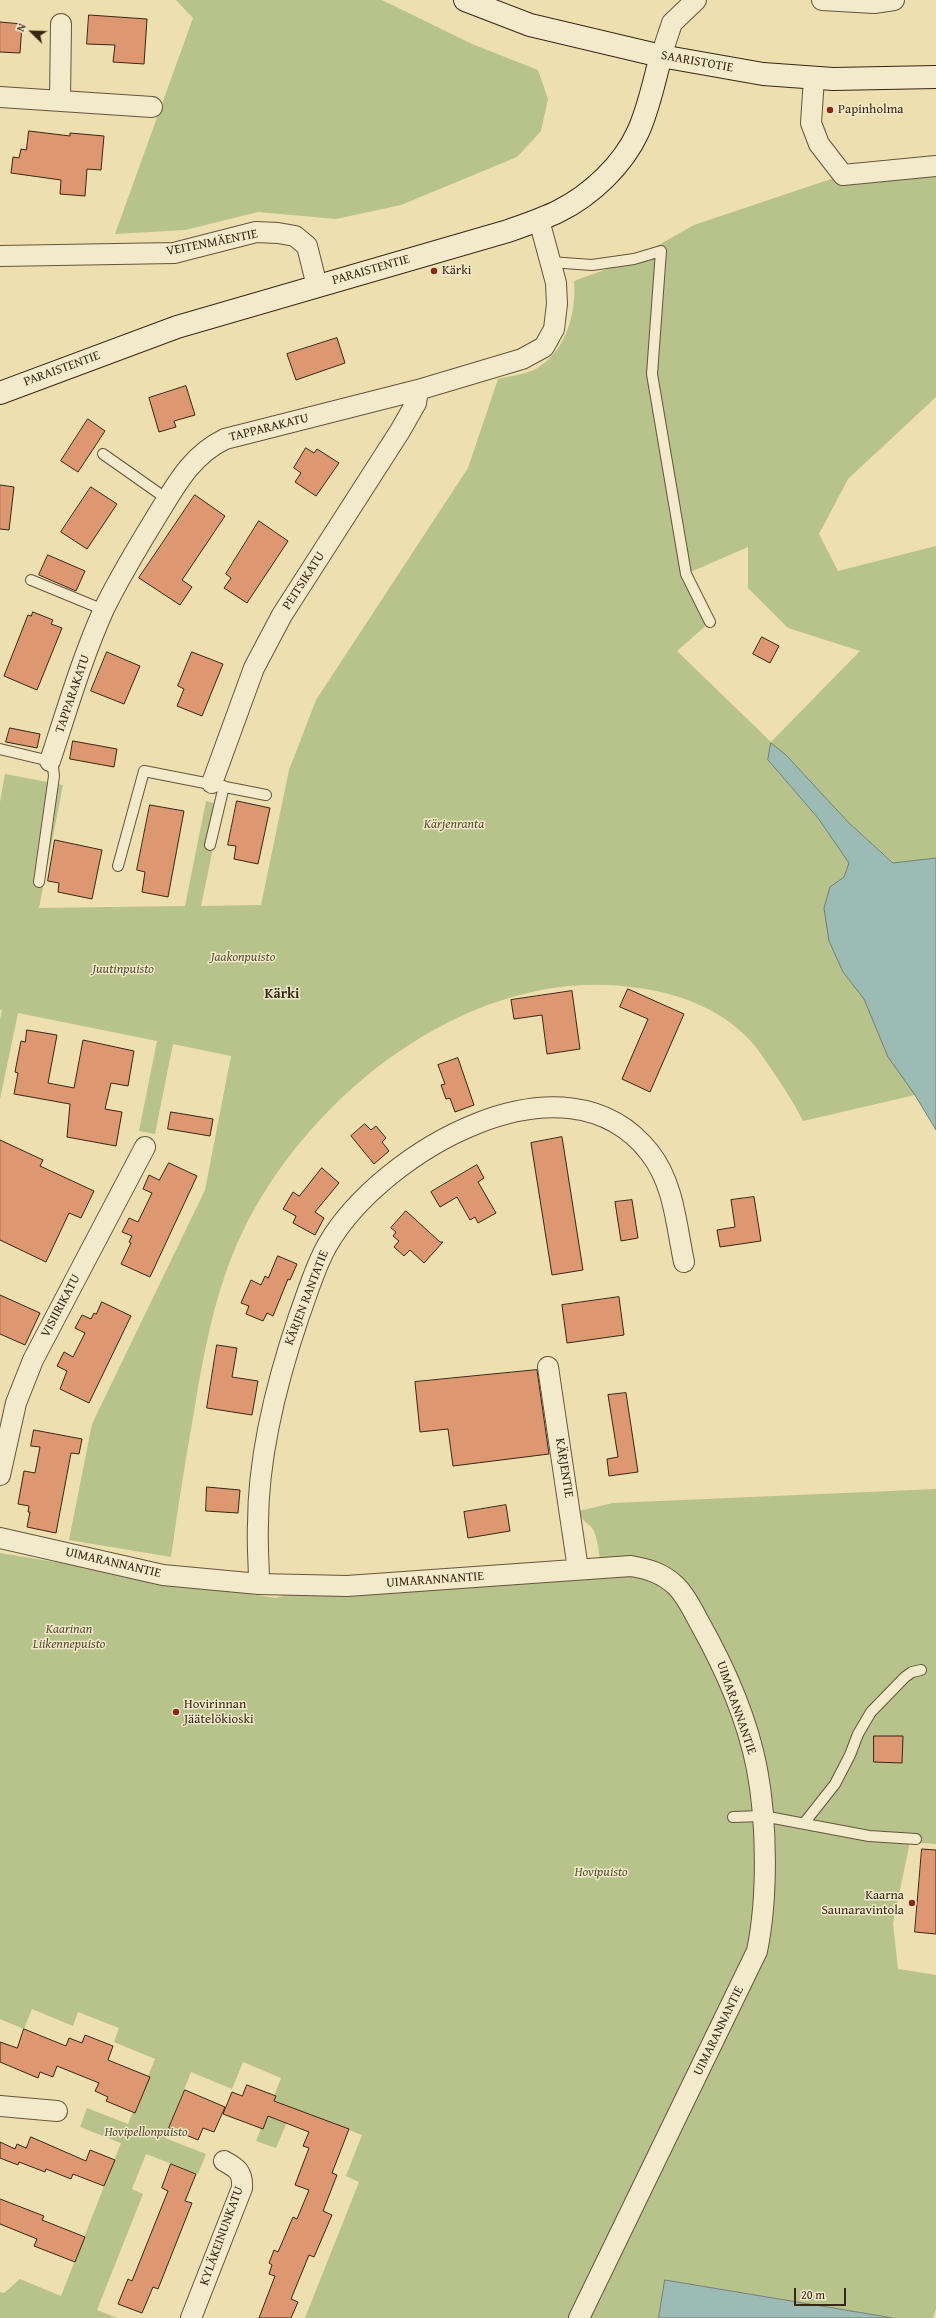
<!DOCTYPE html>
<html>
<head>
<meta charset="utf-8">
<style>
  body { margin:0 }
  #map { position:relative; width:936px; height:2318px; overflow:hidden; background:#eddfaf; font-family:"Gentium Book Plus",serif }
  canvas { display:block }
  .north { position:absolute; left:12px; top:12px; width:40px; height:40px; -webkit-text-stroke:3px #f3eacb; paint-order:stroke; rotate:293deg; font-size:11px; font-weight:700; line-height:16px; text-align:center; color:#382616 }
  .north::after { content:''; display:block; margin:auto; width:14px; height:18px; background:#382616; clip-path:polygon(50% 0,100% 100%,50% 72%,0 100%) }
  .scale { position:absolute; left:794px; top:2288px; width:52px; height:18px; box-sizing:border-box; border:2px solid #382616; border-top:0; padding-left:5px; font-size:12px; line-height:14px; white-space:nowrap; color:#382616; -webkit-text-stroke:3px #f3eacb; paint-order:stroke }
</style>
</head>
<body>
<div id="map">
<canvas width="936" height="2318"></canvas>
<div class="north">N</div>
<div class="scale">20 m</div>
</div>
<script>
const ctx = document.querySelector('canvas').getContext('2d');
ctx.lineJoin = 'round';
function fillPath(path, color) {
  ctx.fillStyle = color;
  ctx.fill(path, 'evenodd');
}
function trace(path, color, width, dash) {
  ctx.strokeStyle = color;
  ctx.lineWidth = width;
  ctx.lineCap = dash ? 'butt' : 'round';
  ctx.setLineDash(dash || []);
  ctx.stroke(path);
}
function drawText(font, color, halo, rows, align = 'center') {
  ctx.font = font + ' "Gentium Book Plus",serif';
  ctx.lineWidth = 3;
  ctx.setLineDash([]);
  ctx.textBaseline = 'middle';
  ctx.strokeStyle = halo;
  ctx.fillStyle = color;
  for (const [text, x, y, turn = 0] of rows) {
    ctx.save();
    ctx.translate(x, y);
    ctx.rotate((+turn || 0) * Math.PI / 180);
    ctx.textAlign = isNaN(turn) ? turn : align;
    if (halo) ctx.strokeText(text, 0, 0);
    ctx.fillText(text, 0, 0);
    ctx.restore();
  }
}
const green = new Path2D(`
  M176 0H382L472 44 538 70 548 99 541 131 517 157 401 205 336 219 258 212 185 230 115 234 193 18Z
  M936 166V397L848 479 819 534 838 571 936 546V911L894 863 848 822 786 755 768 760 818 818 838 846 909 913 923 1106 915 1095 803 1121C795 1105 786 1091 776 1076 769 1066 762 1055 755 1046 726 1011 682 994 639 988 476 962 310 1091 242 1233 216 1288 205 1346 195 1406 186 1456 178 1507 171 1557L69 1540 92 1424 205 1190 231 1056 173 1044 155 1134 139 1131 157 1041 18 1013 0 1099V1019L2 1010H0V802L5 774 63 785 39 908 185 906 206 801 222 805 201 906 261 905 289 770 316 700 468 468 498 379C510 376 529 374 539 367 566 350 577 311 574 281L634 259 694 225 843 175ZM748 547V588L788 628 860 651 771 742 677 651 710 622 686 574Z
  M936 1489V1844L910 1842 893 1923 898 1969 936 1975V2309L933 2318H893L666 2280 659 2318H305L359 2182 346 2176 362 2135 293 2108 276 2148 256 2141 281 2078 243 2062 232 2089 191 2072 165 2138 206 2154 198 2174 146 2154 132 2189 143 2194 97 2310 117 2318H0V2292L4 2293 20 2279 61 2296 121 2143 80 2127 87 2108 128 2124 155 2059 114 2042 119 2028 78 2012 73 2026 32 2009 24 2029 0 2019V1553L275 1598 290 1594 601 1575C600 1561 599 1544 594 1531 590 1523 581 1522 579 1511L613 1503Z`);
const water = new Path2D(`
  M771 743 786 755 848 822 893 863 936 858V1130L915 1095 888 1057 864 999 843 972 829 941 824 908 830 887 844 877 849 863 818 818 768 760Z
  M665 2280 893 2318H659Z`);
const building = new Path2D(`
  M89 15 147 19 144 64 113 62 115 45 87 44Z
  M0 22 22 24 20 53 0 52Z
  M29 131 70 136V133L104 136 101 170 87 169 85 196 60 194 61 180 11 173 13 157 19 158 21 149 26 150Z
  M337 338 345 363 296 380 287 354Z
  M186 386 195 415 174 421 176 427 159 432 149 398Z
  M88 419 105 431 78 472 61 461Z
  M306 448 314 453 317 449 339 463 316 496 295 482 301 473 294 468Z
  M0 485 14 487 9 530 0 529Z
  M91 487 117 504 87 549 61 532Z
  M195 495 225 516 182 580 192 587 180 605 139 578Z
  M259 521 288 541 247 603 224 588 231 578 226 574Z
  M48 555 85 571 76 591 39 575Z
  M33 612 53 620 51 624 62 628 37 690 4 676 28 615 31 616Z
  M762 637 779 646 770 663 753 654Z
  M107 652 140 666 124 704 91 691Z
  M192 652 223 664 202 716 177 706 184 689 178 686Z
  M10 728 40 734 37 748 6 742Z
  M73 741 117 749 114 767 70 759Z
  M237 801 270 808 258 864 234 859 236 846 228 845Z
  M150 805 184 811 168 897 142 892 145 872 137 870Z
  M55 840 102 850 92 899 58 892 59 883 48 881Z
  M628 989 684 1014 650 1092 622 1079 648 1019 620 1007Z
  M572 991 580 1049 547 1054 542 1015 514 1019 511 1000Z
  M27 1030 57 1035 48 1083 74 1088 83 1040 134 1051 128 1086 111 1083 105 1109 122 1112 116 1146 67 1137 70 1104 14 1094 18 1073 15 1072 21 1041 25 1042Z
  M458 1058 474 1105 455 1112 450 1098 446 1099 441 1085 445 1084 438 1065Z
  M171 1112 213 1119 210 1136 168 1129Z
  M365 1124 371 1130 376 1126 386 1138 382 1142 389 1151 374 1164 351 1136Z
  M562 1137 583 1270 552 1275 531 1143Z
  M0 1140 43 1160 40 1166 94 1191 81 1218 69 1213 46 1262 0 1240Z
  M169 1163 197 1176 150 1277 121 1264 131 1243 129 1242 132 1236 122 1232 129 1218 138 1222 152 1193 143 1189 149 1175 159 1180Z
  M477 1165 484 1178 478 1182 496 1213 478 1223 475 1217 470 1220 457 1197 440 1207 431 1192Z
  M322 1168 339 1183 315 1212 324 1218 315 1235 293 1223 296 1216 283 1209 293 1192 299 1196Z
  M754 1197 761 1241 720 1247 717 1230 735 1227 731 1200Z
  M632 1200 638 1238 621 1241 615 1202Z
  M406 1211 440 1242H443L424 1263 410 1250 404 1256 394 1247 399 1241 393 1236 396 1232 391 1228Z
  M278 1256 297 1264 290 1280 288 1279 273 1316 267 1313 263 1321 246 1314 249 1306 241 1303 251 1280 261 1285 265 1276 268 1278Z
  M0 1295 40 1313 25 1345 0 1334Z
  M619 1297 624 1335 567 1343 562 1305Z
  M102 1302 131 1316 89 1403 60 1389 67 1371 57 1366 64 1352 73 1357 85 1333 75 1328 82 1315 91 1319 94 1313 96 1314Z
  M217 1345 237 1348 232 1377 258 1381 252 1415 207 1408Z
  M537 1370 549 1454 453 1466 448 1429 420 1432 415 1382Z
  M626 1393 638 1472 609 1476 607 1459 618 1457 608 1395Z
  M34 1430 82 1439 79 1454 71 1453 56 1533 27 1527 30 1512H28L29 1506 18 1504 24 1471 35 1473 40 1447 31 1446Z
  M207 1487 240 1490 238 1513 206 1511Z
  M506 1505 510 1531 468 1538 464 1512Z
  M874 1736H903L902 1763 874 1762Z
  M922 1849 936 1850V1934L915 1932Z
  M24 2029 66 2046 69 2038 82 2043 85 2035 113 2046 108 2060 150 2077 135 2113 106 2101 108 2097 95 2091 99 2083 57 2066 53 2077 40 2072 38 2078 0 2062V2042L17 2048Z
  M247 2085 276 2096 274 2101 349 2129 332 2173 337 2175 323 2211 332 2215 314 2257 309 2255 291 2299 298 2302 291 2318H259L275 2276 269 2274 272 2265 269 2263 274 2250 278 2252 293 2217 297 2219 309 2190 295 2185 309 2148 303 2146 309 2132 268 2116 263 2129 223 2114 232 2092 242 2096Z
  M185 2090 225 2107 214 2132 203 2128 198 2140 169 2128Z
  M31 2137 86 2161 90 2150 115 2160 104 2186 73 2174 71 2179 46 2169 45 2172 19 2162 18 2165 0 2158V2142L15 2149 17 2144 26 2148Z
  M171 2164 196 2174 185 2201 192 2203 158 2289 153 2287 142 2313 118 2304 128 2279 132 2281 168 2191 162 2188Z
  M0 2199 44 2216 42 2220 85 2237 75 2262 34 2246 37 2239 0 2224Z`);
const lane = new Path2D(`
  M550 262 592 265 634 259 661 251 652 374 686 574 710 622
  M103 454 167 499
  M31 580 104 610
  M0 749 50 761 53 767 54 776 39 882
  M210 845 224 786
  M118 866 144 771 266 795
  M733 1817 763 1816 869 1836 916 1839
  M805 1822 835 1784 850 1755 858 1734 871 1712 905 1677 912 1672 921 1670`);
const street = new Path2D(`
  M822 0 874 3 894 0
  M661 56 672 23 696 0
  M814 78 811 123 819 144 843 175 936 166
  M0 97 152 107
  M60 101 61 24
  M0 256 174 253 256 232 278 233 295 236 307 246 317 286
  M50 761C67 710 82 658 104 609 120 576 139 545 158 514 177 483 192 455 225 439L418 390 522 359 544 347 554 329 557 304 556 283 539 220
  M212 783 254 668 282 615 400 431 416 403 418 390
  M548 1367 578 1569
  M0 1475 16 1403 33 1360 145 1147
  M0 1538 163 1575 259 1584 347 1586 631 1566C648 1569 662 1573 675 1585 685 1594 692 1609 698 1620 724 1666 747 1717 757 1769 767 1822 768 1898 757 1951L579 2318
  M259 1584C259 1564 257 1544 258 1524 258 1454 277 1381 299 1316 308 1292 315 1266 328 1244 381 1153 565 1044 650 1153 674 1184 676 1224 684 1262
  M0 2106 57 2111
  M191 2318 242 2188C243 2172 237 2168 224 2161`);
const secondary = new Path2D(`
  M465 0 530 25 661 56 763 74 833 79 936 77
  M0 393 177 327 508 231C525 225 543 219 559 211 591 195 623 165 638 132 649 108 654 81 661 56`);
const markers = [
  [830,110,4,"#8f2418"],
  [434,271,4,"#8f2418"],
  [176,1712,4,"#8f2418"],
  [912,1903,4,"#8f2418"]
];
const streetNames = [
  ["SAARISTOTIE",697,62,10],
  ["VEITENMÄENTIE",212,243,-11],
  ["PARAISTENTIE",371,270,-16],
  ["PARAISTENTIE",62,369,-20],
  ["TAPPARAKATU",269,428,-14],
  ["PEITSIKATU",304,581,-57],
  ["TAPPARAKATU",73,694,-71],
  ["KÄRJEN RANTATIE",307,1298,-69],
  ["VISIIRIKATU",61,1306,-62],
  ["KÄRJENTIE",564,1468,81],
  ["UIMARANNANTIE",113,1563,13],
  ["UIMARANNANTIE",435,1580,-4],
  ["UIMARANNANTIE",736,1708,71],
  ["UIMARANNANTIE",719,2031,-64],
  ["KYLÄKEINUNKATU",222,2236,-70]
];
const poiNames = [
  ["Papinholma",838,110],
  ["Kärki",442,271],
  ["Hovirinnan",184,1705],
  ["Jäätelökioski",184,1720],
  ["Kaarna",904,1896,"right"],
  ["Saunaravintola",904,1911,"right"]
];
const parkNames = [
  ["Kärjenranta",454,825],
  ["Jaakonpuisto",243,958],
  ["Juutinpuisto",123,970],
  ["Kaarinan",69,1630],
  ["Liikennepuisto",69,1645],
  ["Hovipuisto",601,1873],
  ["Hovipellonpuisto",146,2133]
];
const neighbourhoodNames = [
  ["Kärki",282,994]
];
fillPath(green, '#b8c28b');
fillPath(water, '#9bbbb4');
trace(water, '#737f75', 1);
fillPath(building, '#dd9871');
trace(building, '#382616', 1);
trace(lane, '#65543c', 12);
trace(street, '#65543c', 22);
trace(secondary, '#382616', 24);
trace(lane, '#f3eacb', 10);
trace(street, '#f3eacb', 20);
trace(secondary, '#f3eacb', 22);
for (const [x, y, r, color] of markers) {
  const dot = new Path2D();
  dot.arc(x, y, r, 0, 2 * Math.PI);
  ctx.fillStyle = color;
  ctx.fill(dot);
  trace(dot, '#f3eacb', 1.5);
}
drawText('13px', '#382616', '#f3eacb', streetNames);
drawText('13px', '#382616', '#f3eacb', poiNames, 'left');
drawText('italic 13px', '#584d33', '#f3eacb', parkNames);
drawText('bold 14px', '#382616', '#f3eacb', neighbourhoodNames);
</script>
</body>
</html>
